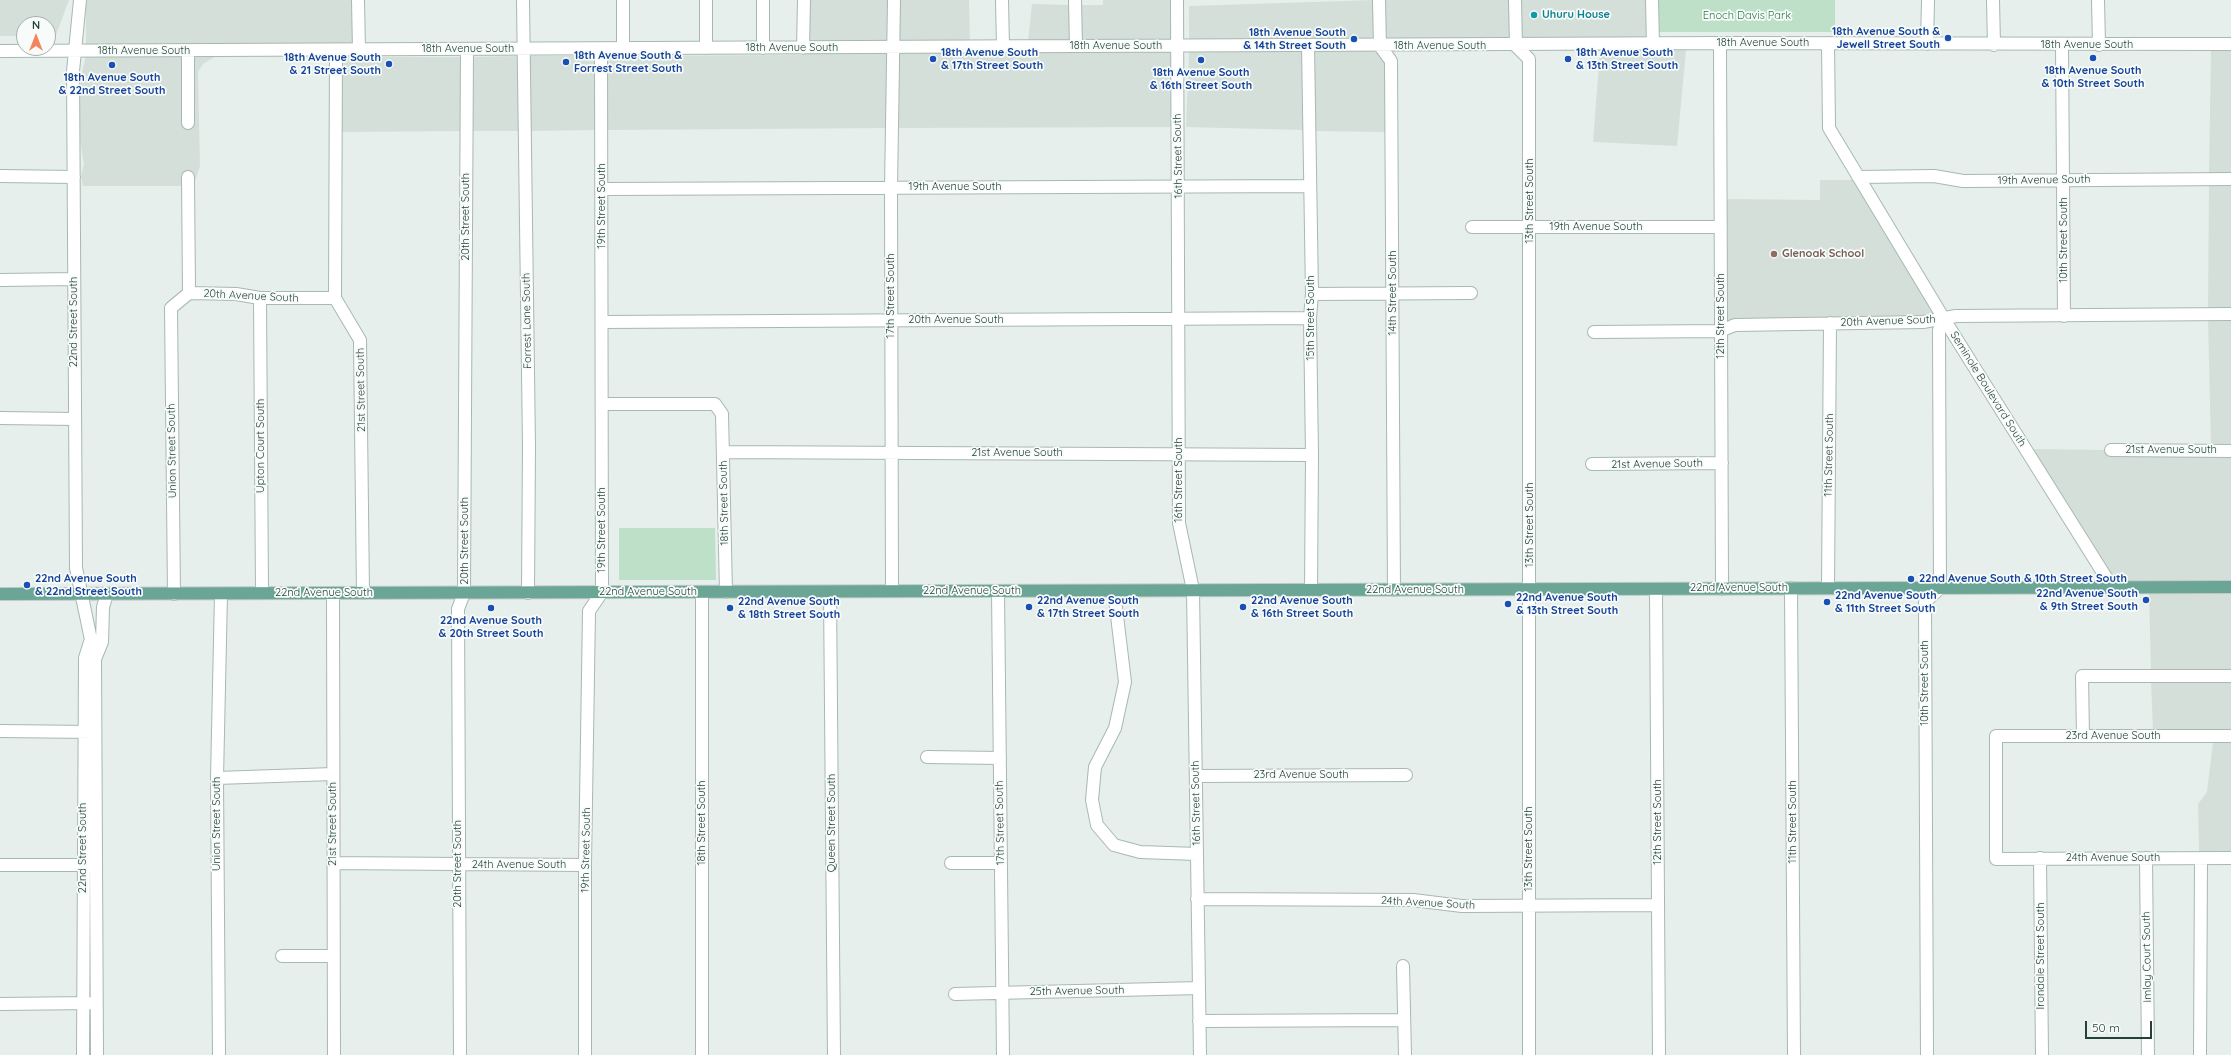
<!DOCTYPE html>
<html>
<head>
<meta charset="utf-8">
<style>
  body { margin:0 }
  #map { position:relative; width:2231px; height:1055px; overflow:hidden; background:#e6efeb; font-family:Quicksand,sans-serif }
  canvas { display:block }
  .north { position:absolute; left:16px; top:16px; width:40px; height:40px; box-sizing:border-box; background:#f7fbf9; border:1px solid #a3b1ad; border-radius:50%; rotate:0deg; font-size:11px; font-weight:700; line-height:16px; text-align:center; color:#24423a }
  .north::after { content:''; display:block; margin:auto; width:14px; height:18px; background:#f4845f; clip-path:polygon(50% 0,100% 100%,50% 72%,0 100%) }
  .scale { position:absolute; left:2085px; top:1021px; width:67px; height:18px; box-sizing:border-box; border:2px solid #24423a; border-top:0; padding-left:5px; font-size:12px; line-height:14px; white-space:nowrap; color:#24423a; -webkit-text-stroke:3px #f7fbf9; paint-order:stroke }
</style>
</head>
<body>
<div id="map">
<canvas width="2231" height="1055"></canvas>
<div class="north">N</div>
<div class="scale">50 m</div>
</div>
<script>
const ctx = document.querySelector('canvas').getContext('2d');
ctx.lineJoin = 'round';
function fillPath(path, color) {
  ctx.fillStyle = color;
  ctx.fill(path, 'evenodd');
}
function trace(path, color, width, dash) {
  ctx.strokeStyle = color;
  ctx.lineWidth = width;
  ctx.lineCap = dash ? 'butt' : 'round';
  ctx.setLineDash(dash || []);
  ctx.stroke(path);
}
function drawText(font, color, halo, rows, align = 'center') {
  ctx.font = font + ' Quicksand,sans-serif';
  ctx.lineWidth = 3.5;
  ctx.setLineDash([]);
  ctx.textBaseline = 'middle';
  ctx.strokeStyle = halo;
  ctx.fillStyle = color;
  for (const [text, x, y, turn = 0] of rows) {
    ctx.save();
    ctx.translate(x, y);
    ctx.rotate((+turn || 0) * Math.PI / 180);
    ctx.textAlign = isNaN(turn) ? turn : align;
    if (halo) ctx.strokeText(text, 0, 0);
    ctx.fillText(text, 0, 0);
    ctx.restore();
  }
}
const built = new Path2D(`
  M0 0H69L56 35H48V24H24V36H0Z
  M86 0H352L353 45 86 46Z
  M808 0H889V42H808Z
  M899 0H969L970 42H898Z
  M1103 0H1173L1180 41H1080V5H1103Z
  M1375 0 1376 41H1189V6Z
  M1384 0H1511V40L1385 41Z
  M1520 0H1648V39L1520 40Z
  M1032 4 1071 5V41L1028 42Z
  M2211 49H2231V174H2209Z
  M1544 50H1686L1677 146 1593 142 1600 51Z
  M1180 51 1176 127 897 128 898 53Z
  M1189 51H1303L1304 130 1186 127Z
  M1313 51H1378L1387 63V132L1313 131Z
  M804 53H889L888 128 606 130V56L804 55Z
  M241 55 216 56 203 64 198 72 200 166 193 187V172H184V186H83L81 176 84 164 78 128 79 83 86 56H184V128H193V56Z
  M340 55H353V57H462V131L340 132Z
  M519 56 520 131H471V57Z
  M528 56H597V130L529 131Z
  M1820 180H1853L1936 315 1923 317 1735 319 1725 323V199L1820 200Z
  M2209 184H2231V309H2208Z
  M2208 320H2231V445H2211Z
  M2032 449 2106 450V455L2231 456V582H2115Z
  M2149 592H2231V671H2151Z
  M2151 681H2231V730L2153 731Z
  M2179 741H2231V853H2199L2198 804 2207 792 2213 742Z`);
const green = new Path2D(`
  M1659 0H1835V32H1659Z
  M619 528H715L716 580H619Z`);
const minor = new Path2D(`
  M80 0 73 71 76 568 95 659 97 1055
  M358 0 359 50
  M523 0 529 445 528 593
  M706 0V48
  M763 0V48
  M1002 0 1003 47
  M1075 0 1076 46
  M1177 0 1179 523 1193 590 1200 1055
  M1379 0 1380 46 1391 61 1394 590
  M1515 0 1516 46 1529 59V1055
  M1652 0 1653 44
  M1993 0 1994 45
  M2098 0 2099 45
  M1720 43 1722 589
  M1828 43 1829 128 1944 319 2112 587
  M1927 44 1928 0
  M2062 45 2064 316
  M1308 46 1312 294 1310 318 1312 455 1311 590
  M803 48 804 0
  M623 49V0
  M336 50 335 298 360 340 363 593
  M0 51 1720 43 2231 44
  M188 51V123
  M0 176 74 177
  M188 177 189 293
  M1858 177 1934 176 1963 181 2231 179
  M602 189 1309 186
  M1472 227H1721
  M0 280 74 279
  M1312 294 1471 293
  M260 298 262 593
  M602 322 1310 318
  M1594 332 1720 331 1735 325 1923 322 1956 316 2231 314
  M602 404H715L722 414 726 592
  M0 418 75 419
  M2111 450 2231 451
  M723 452 1312 455
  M1592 464 1722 463
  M1791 588 1794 1055
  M1828 588 1830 323
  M1656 589 1659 1055
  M892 591 891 188 894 0
  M998 591 1003 1055
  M1114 591 1125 682 1115 728 1095 767 1092 800 1097 825 1114 845 1140 852 1197 854
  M702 592V1055
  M830 592 834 1055
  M333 593 334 1055
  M174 594 171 308 189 293 236 294 260 298H335
  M95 659 102 642 103 607 107 594
  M0 731 92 732
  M2083 736 2082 676H2231
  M2231 736H1996V859L2231 858
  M927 757 1000 758
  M1196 776 1406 775
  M217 778 333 774
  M2040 858 2042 1055
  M2146 858 2148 1055
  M333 863 585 865
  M951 863H1001
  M0 865H92
  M1197 899 1413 900 1462 906 1658 905
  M282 956H334
  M1403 966 1405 1055
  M955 994 1199 988
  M0 1004 91 1003
  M1199 1021 1404 1020
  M83 1055 85 658 90 642
  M219 1055 217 778 221 594
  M460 1055 458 609 464 593 467 49
  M585 1055V865L589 611 602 592 601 49
  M1927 1055 1925 602 1940 588 1939 330 1944 319
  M2200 1055 2201 858`);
const major = new Path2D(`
  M0 594 2231 587`);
const markers = [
  [1534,15,4,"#0f9aa8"],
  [1948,38,4,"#1a4fb4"],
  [1354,39,4,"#1a4fb4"],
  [2093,58,4,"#1a4fb4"],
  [933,59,4,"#1a4fb4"],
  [1568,59,4,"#1a4fb4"],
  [1201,60,4,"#1a4fb4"],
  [566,62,4,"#1a4fb4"],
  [389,64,4,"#1a4fb4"],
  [112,65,4,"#1a4fb4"],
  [1774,254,4,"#8d6e63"],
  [1911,579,4,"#1a4fb4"],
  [27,585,4,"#1a4fb4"],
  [2146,600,4,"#1a4fb4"],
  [1827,602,4,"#1a4fb4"],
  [1508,604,4,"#1a4fb4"],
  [1029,607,4,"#1a4fb4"],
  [1243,607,4,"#1a4fb4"],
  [491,608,4,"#1a4fb4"],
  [730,608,4,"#1a4fb4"]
];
const cultureNames = [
  ["Uhuru House",1542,15]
];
const parkNames = [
  ["Enoch Davis Park",1747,16]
];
const transitNames = [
  ["18th Avenue South &",1940,32,"right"],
  ["Jewell Street South",1940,45,"right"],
  ["18th Avenue South",1346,33,"right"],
  ["& 14th Street South",1346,46,"right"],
  ["18th Avenue South",941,53],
  ["& 17th Street South",941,66],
  ["18th Avenue South",1576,53],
  ["& 13th Street South",1576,66],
  ["18th Avenue South &",574,56],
  ["Forrest Street South",574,69],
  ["18th Avenue South",381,58,"right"],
  ["& 21 Street South",381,71,"right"],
  ["18th Avenue South",2093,71,"center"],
  ["& 10th Street South",2093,84,"center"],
  ["18th Avenue South",1201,73,"center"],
  ["& 16th Street South",1201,86,"center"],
  ["18th Avenue South",112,78,"center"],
  ["& 22nd Street South",112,91,"center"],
  ["22nd Avenue South",35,579],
  ["& 22nd Street South",35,592],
  ["22nd Avenue South & 10th Street South",1919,579],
  ["22nd Avenue South",2138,594,"right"],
  ["& 9th Street South",2138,607,"right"],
  ["22nd Avenue South",1835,596],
  ["& 11th Street South",1835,609],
  ["22nd Avenue South",1516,598],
  ["& 13th Street South",1516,611],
  ["22nd Avenue South",1037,601],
  ["& 17th Street South",1037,614],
  ["22nd Avenue South",1251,601],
  ["& 16th Street South",1251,614],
  ["22nd Avenue South",738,602],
  ["& 18th Street South",738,615],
  ["22nd Avenue South",491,621,"center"],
  ["& 20th Street South",491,634,"center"]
];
const streetNames = [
  ["18th Avenue South",1763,43],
  ["18th Avenue South",2087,45],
  ["18th Avenue South",1116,46],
  ["18th Avenue South",1440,46],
  ["18th Avenue South",792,48],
  ["18th Avenue South",468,49],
  ["18th Avenue South",144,51],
  ["16th Street South",1178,156,-91],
  ["19th Avenue South",2044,180,-1],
  ["19th Avenue South",955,187],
  ["13th Street South",1530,201,-90],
  ["19th Street South",602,206,-90],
  ["20th Street South",466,217,-90],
  ["19th Avenue South",1596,227],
  ["10th Street South",2064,240,-90],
  ["14th Street South",1393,293,-90],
  ["20th Avenue South",251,296,3],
  ["17th Street South",891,296,-90],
  ["12th Street South",1721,316,-90],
  ["15th Street South",1311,318,-90],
  ["20th Avenue South",956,320],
  ["Forrest Lane South",527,321,-91],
  ["20th Avenue South",1888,321,-2],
  ["22nd Street South",74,322,-90],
  ["Seminole Boulevard South",1988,389,58],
  ["21st Street South",361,390,-91],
  ["Upton Court South",261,446,-90],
  ["21st Avenue South",2171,450],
  ["Union Street South",172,451,-91],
  ["21st Avenue South",1017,453],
  ["11th Street South",1829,455,-89],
  ["21st Avenue South",1657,464,-1],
  ["16th Street South",1179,480,-90],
  ["18th Street South",724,503,-91],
  ["13th Street South",1530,525,-90],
  ["19th Street South",602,530,-90],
  ["20th Street South",465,541,-90],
  ["22nd Avenue South",1739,588],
  ["22nd Avenue South",1415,590],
  ["22nd Avenue South",972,591],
  ["22nd Avenue South",648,592],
  ["22nd Avenue South",324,593],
  ["10th Street South",1925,683,-90],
  ["23rd Avenue South",2113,736],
  ["23rd Avenue South",1301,775],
  ["16th Street South",1196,803,-91],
  ["12th Street South",1658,822,-90],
  ["11th Street South",1793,822,-90],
  ["18th Street South",702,823,-90],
  ["Queen Street South",832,823,-90],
  ["17th Street South",1000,823,-91],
  ["Union Street South",217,824,-90],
  ["21st Street South",333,824,-90],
  ["22nd Street South",83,848,-90],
  ["13th Street South",1529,849,-90],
  ["19th Street South",586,850,-89],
  ["24th Avenue South",2113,858],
  ["20th Street South",458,864,-90],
  ["24th Avenue South",519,865],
  ["24th Avenue South",1428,903,3],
  ["Irondale Street South",2041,956,-90],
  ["Imlay Court South",2147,957,-91],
  ["25th Avenue South",1077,991,-1]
];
const educationNames = [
  ["Glenoak School",1782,254]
];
fillPath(built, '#d4dfda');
fillPath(green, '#bfe0c8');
trace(minor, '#a8b8b2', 14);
trace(major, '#c2cac8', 14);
trace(minor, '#fff', 12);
trace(major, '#6aa596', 12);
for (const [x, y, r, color] of markers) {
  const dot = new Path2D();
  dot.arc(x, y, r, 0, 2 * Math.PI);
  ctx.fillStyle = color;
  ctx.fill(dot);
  trace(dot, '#f7fbf9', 1.5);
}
drawText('bold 11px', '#0d838f', '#f7fbf9', cultureNames, 'left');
drawText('11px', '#2d7a4b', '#f7fbf9', parkNames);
drawText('bold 11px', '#164399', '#f7fbf9', transitNames, 'left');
drawText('11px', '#24423a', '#f7fbf9', streetNames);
drawText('bold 11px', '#785e54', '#f7fbf9', educationNames, 'left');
</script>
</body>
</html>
